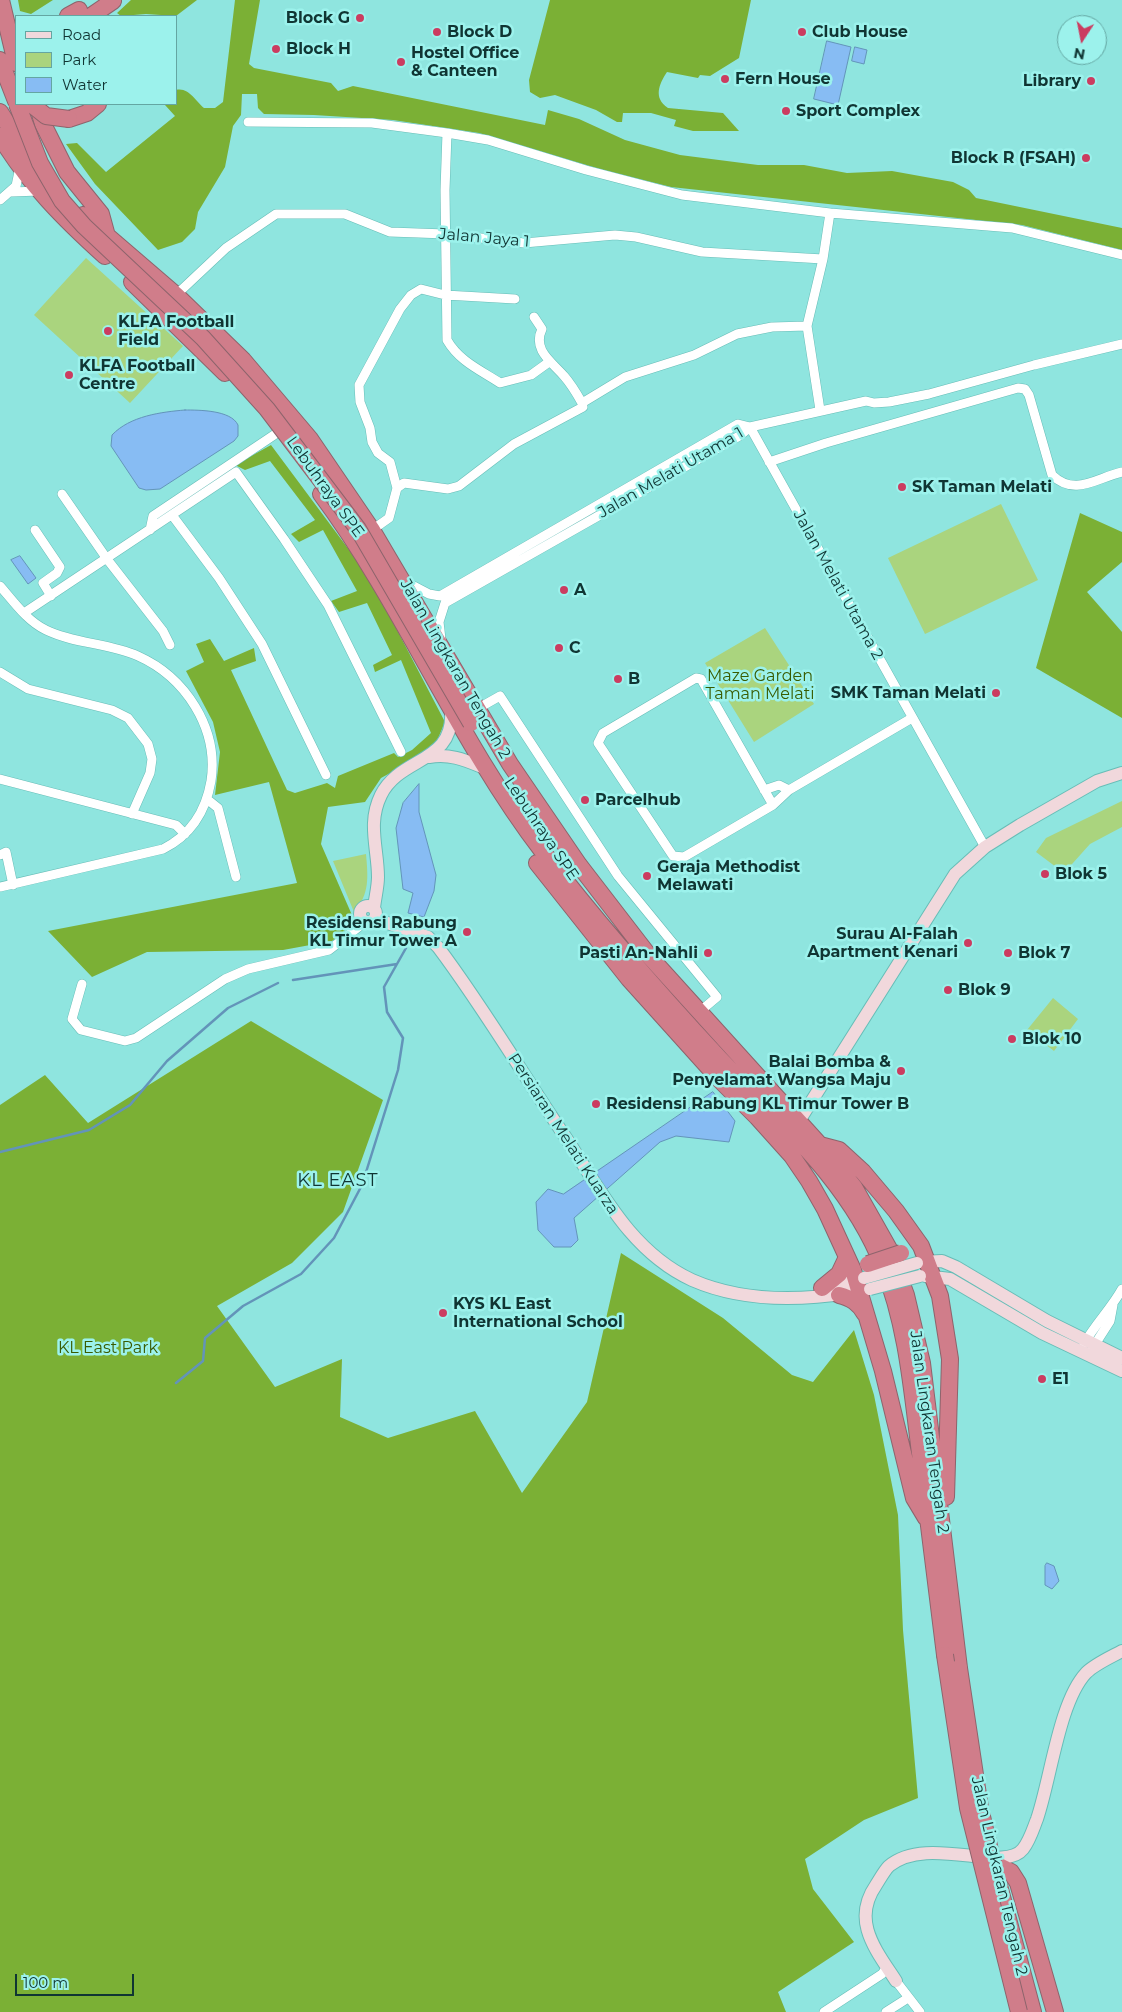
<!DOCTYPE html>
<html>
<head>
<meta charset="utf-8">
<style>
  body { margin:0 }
  #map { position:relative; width:1122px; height:2012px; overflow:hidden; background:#8fe5df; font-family:Montserrat,sans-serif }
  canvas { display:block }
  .legend { position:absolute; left:15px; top:15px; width:162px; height:90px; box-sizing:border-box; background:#9cf2ec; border:1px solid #64a6a2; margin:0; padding:6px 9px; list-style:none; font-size:15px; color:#103533 }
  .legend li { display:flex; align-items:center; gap:10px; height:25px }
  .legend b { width:25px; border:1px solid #64a6a2 }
  .north { position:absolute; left:1057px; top:15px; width:50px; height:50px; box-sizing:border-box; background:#9cf2ec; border:1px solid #64a6a2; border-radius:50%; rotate:191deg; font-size:14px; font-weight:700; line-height:20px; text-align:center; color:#103533 }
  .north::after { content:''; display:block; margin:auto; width:18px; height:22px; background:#cb3c60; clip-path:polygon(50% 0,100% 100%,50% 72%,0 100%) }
  .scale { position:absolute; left:15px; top:1974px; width:119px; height:22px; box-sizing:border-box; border:2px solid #103533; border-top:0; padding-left:6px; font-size:15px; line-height:18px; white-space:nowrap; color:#103533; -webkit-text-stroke:4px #9cf2ec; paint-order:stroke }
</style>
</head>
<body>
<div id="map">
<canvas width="1122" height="2012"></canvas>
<ul class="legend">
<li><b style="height:6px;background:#f1d8dc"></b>Road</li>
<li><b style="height:14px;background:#aad47e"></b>Park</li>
<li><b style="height:14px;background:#87bcf3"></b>Water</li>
</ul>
<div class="north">N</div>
<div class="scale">100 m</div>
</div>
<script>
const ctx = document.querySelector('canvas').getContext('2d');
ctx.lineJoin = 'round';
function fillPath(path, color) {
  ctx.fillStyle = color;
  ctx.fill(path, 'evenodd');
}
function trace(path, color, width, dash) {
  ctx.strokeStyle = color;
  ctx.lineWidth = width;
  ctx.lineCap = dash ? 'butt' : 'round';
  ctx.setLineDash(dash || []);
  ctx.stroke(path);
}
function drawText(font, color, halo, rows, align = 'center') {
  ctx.font = font + ' Montserrat,sans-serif';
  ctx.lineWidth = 5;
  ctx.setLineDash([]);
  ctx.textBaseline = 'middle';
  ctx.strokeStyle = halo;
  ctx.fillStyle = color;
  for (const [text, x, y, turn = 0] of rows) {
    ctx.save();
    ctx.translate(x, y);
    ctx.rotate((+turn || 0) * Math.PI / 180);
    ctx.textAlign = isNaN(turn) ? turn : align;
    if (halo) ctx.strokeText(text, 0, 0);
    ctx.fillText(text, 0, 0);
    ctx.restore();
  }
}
const green = new Path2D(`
  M86 258 183 346 130 403 34 315Z
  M1001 504 1038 580 925 634 888 558Z
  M765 628 814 704 754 742 705 663Z
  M1122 801V827L1090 844 1064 873 1036 852 1046 838Z
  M366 854C368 877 370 894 354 912L333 861Z
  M1053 998 1078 1019 1054 1051 1027 1030Z`);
const forest = new Path2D(`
  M18 0H53L31 14 20 11Z
  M131 0H197L176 16 146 14 121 16 117 13Z
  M235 0H260L249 64 254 68 331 83 338 91 353 86 545 125 548 110 579 119 625 140 680 155 758 165H804L847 173 892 171 953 182 969 190 976 198 1122 228V250L1022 225 671 187 603 170 479 133 393 120 314 115 264 114 258 108 257 94H242L241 115 233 126 225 167 198 212 195 229 182 242 158 250 95 184 66 144 77 143 106 172 175 116 165 105 176 104V90C189 87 195 101 204 108H215L223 102Z
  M550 0H751L739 58 710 76 700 75 698 78 667 72C659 84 653 98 668 108L723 113 739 131H693L674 126 676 120 651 113H623L622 122H617L596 110 555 95 540 98 530 92 529 80Z
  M271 445 370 578 445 722 436 743 414 760 381 778 365 802 328 807 321 844 355 922 332 941 283 950 147 952 92 977 48 931 297 883 269 782 215 795 220 752 213 722 186 671 204 662 196 644 210 639 224 661 254 648 256 661 231 670 287 790 295 793 327 783 335 788 338 776 394 753 398 757 412 750 431 733 401 660 375 672 373 665 392 655 367 603 339 612 331 601 357 591 323 530 299 542 291 534 315 520 270 461 245 470 235 465Z
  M1080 513 1122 532V562L1087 592 1122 632V718L1036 668Z
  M251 1021 383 1100 343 1212 292 1263 217 1306 275 1387 342 1359 340 1417 388 1438 475 1411 522 1493 587 1402 621 1253 723 1318 792 1375 813 1382 854 1330 874 1395 898 1515 903 1630 918 1798 864 1820 805 1859 813 1889 854 1942 778 1992 786 2012H0V1105L45 1075 88 1123Z`);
const water = new Path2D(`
  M827 41 851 47 838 105 814 99Z
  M855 47 867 50 864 64 852 61Z
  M185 410C199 410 231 410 238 425V436L234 441 160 489 146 490 139 488 111 446 112 435C130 416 161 412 185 410Z
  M20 556 36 578 28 584 11 560Z
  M419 784V812L436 875 434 891 424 917 408 913 413 893 403 889 396 828 403 803Z
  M713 1092 735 1121 729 1142 676 1136 660 1142 574 1218 578 1240 571 1247H554L538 1230 536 1202 548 1189 563 1194Z
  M1047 1563 1054 1566 1059 1581 1052 1589 1045 1585V1566Z`);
const stream = new Path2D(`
  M293 980 397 964
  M0 1152 89 1130 130 1105 167 1061 228 1008 278 983
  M176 1383 203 1361 205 1338 243 1306 301 1274 334 1238 362 1185 398 1070 403 1038 387 1012 384 987 406 948`);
const street = new Path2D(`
  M248 122 372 123 447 133 488 140 586 170 682 195 830 213 1012 228 1122 255
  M447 133 445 190 447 340C459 361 480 370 500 383L531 375 549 362
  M12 192 39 191
  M0 200 16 186 20 167
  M176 295 226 248 276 214H345L390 232 446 234 524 243 615 235 636 237 702 252 823 259
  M534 317 542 329C532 350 552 362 564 376 571 384 577 394 582 403
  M820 410 807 326 823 259 830 213
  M750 427 985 847
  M769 462 826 443 1018 388 1025 389 1029 395 1052 475C1075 497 1096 478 1122 472
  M397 488 390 462 378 453 372 442 370 428 360 402 359 385 400 309 411 295 421 289 445 295 515 299
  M62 494 107 559 163 631 170 645
  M172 515 219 578 262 644 326 775
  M35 530 60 567 57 573 43 583 51 596
  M150 530 153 516 277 433
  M372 530 389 518 397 488 404 483 448 489 459 486 514 444 583 407 582 403 625 377 694 355 737 334 772 327 807 326
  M406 582 429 594 440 596 738 424 750 427 866 401 874 403 889 402 929 394 1034 365 1122 344
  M0 586C14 602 27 621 46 630 75 644 109 643 138 656 185 677 219 728 211 781 206 810 191 835 163 849L0 887
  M24 613 236 472 284 539 328 605 401 752
  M441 639 439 622 445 603 741 435 750 427
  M0 672 28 689 112 710 128 718 148 744 152 759 150 773 132 814
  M696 678 701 679 773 805 684 857 673 856 598 743 603 733Z
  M477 709 500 696 618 876 717 997 698 1013
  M0 779 176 825 185 834
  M764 790 779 785 789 790
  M208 800 218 808 236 877
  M773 805 789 790 912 718
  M0 855 6 852 13 885
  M82 984 72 1019 81 1030 125 1041 136 1038 225 979 248 969 329 950 365 922
  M1084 1344C1095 1324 1111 1309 1122 1289
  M1092 1349 1110 1321 1113 1305
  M896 1981 920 2012
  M824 2012 882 1974 887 1967
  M886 2012 908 1998`);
const secondary = new Path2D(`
  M429 757C451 753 467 761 487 769
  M360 914a8 8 0 1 1 16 0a8 8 0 1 1-16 0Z
  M374 908C375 898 378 887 378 877 378 849 367 823 381 795 400 756 455 764 451 710
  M376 919 428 937 438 947C484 1008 523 1075 566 1138 601 1191 631 1252 692 1280 740 1301 797 1301 848 1293
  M799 1121 955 874 985 847 1020 825 1097 781 1122 773
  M920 1262 942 1261 956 1267 1047 1321 1122 1358
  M925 1276 950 1279 1042 1333 1122 1371
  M823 1288 864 1278
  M896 1981C876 1950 851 1921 876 1885 880 1879 884 1871 889 1866 927 1834 1004 1874 1023 1849 1030 1840 1033 1829 1037 1819 1051 1778 1059 1702 1086 1673 1095 1664 1111 1657 1122 1651`);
const highway = new Path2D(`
  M1 0 16 63
  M68 16 79 10
  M91 16 113 1
  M0 60 16 101
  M37 104 43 124 67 172 101 214 107 236
  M0 112 29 158 43 174
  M69 119 87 113 98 104
  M0 136C28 183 65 220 105 256
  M83 215 176 295 243 360 310 439 372 530 510 764 579 865 649 956 820 1145 854 1187 889 1249 906 1295 922 1363 959 1668
  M132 282 225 373
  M321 494C405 607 457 740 543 852 598 924 659 993 720 1059 781 1123 850 1182 883 1266 907 1325 912 1390 920 1453 928 1520 937 1588 945 1655
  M537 863 629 979 719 1079 757 1117 792 1156 809 1181 825 1209 853 1270 883 1371 914 1498 926 1518
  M820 1145 839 1150 863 1172 896 1211 921 1246 940 1296 950 1359 946 1497
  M822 1288 839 1274 847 1257
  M839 1295C851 1298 859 1303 865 1314
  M993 1863 1011 1872 1018 1883 1055 2012
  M993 1863 1033 2012`);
const secondaryBridge = new Path2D(`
  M864 1278 917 1263
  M870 1289 920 1276`);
const highwayBridge = new Path2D(`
  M17 104 40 163 62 201 84 226 203 338 267 409 333 496 358 529 471 723
  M31 104 46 116 69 119
  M868 1264 901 1253
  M945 1655 968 1808 1019 2012
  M959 1668 980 1808 993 1863`);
const markers = [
  [360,18,5,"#cb3c60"],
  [437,32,5,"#cb3c60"],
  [802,32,5,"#cb3c60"],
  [276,49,5,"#cb3c60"],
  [401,62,5,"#cb3c60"],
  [725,79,5,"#cb3c60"],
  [1091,81,5,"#cb3c60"],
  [786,111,5,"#cb3c60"],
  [1086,158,5,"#cb3c60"],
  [108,331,5,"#cb3c60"],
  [69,375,5,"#cb3c60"],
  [902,487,5,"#cb3c60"],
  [564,590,5,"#cb3c60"],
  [559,648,5,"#cb3c60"],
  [618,679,5,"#cb3c60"],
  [996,693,5,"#cb3c60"],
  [585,800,5,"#cb3c60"],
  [1045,874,5,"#cb3c60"],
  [647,876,5,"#cb3c60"],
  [467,932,5,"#cb3c60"],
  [968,943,5,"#cb3c60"],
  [708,953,5,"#cb3c60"],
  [1008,953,5,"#cb3c60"],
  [948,990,5,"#cb3c60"],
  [1012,1039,5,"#cb3c60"],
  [901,1071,5,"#cb3c60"],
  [596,1104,5,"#cb3c60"],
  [443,1313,5,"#cb3c60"],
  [1042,1379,5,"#cb3c60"]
];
const poiNames = [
  ["Block G",350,18,"right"],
  ["Block D",447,32],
  ["Club House",812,32],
  ["Block H",286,49],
  ["Hostel Office",411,53],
  ["& Canteen",411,71],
  ["Fern House",735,79],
  ["Library",1081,81,"right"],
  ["Sport Complex",796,111],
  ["Block R (FSAH)",1076,158,"right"],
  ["KLFA Football",118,322],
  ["Field",118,340],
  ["KLFA Football",79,366],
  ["Centre",79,384],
  ["SK Taman Melati",912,487],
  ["A",574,590],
  ["C",569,648],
  ["B",628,679],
  ["SMK Taman Melati",986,693,"right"],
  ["Parcelhub",595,800],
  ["Geraja Methodist",657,867],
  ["Melawati",657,885],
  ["Blok 5",1055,874],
  ["Residensi Rabung",457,923,"right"],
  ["KL Timur Tower A",457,941,"right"],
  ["Surau Al-Falah",958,934,"right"],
  ["Apartment Kenari",958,952,"right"],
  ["Pasti An-Nahli",698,953,"right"],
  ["Blok 7",1018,953],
  ["Blok 9",958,990],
  ["Blok 10",1022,1039],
  ["Balai Bomba &",891,1062,"right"],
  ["Penyelamat Wangsa Maju",891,1080,"right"],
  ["Residensi Rabung KL Timur Tower B",606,1104],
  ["KYS KL East",453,1304],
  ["International School",453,1322],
  ["E1",1052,1379]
];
const streetNames = [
  ["Jalan Jaya 1",484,238,5],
  ["Jalan Melati Utama 1",671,473,-30],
  ["Lebuhraya SPE",325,487,54],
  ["Jalan Melati Utama 2",838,585,61],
  ["Jalan Lingkaran Tengah 2",455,669,60],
  ["Lebuhraya SPE",541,829,56],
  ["Persiaran Melati Kuarza",563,1134,57],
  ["Jalan Lingkaran Tengah 2",929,1432,82],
  ["Jalan Lingkaran Tengah 2",999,1876,77]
];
const parkNames = [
  ["Maze Garden",760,676],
  ["Taman Melati",760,694],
  ["KL East Park",108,1348]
];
const neighbourhoodNames = [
  ["KL EAST",338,1181]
];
fillPath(green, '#aad47e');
fillPath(forest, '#7bb035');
fillPath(water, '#87bcf3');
trace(water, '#6394b9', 1);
trace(stream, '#6394b9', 2.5);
trace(street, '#67bdb7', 10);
trace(secondary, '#67bdb7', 14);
trace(highway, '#8d646c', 18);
trace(street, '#fff', 9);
trace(secondary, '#f1d8dc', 12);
trace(highway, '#d07d8a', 16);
trace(secondaryBridge, '#67bdb7', 14, []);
trace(highwayBridge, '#8d646c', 18, []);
trace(secondaryBridge, '#f1d8dc', 12);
trace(highwayBridge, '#d07d8a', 16);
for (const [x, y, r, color] of markers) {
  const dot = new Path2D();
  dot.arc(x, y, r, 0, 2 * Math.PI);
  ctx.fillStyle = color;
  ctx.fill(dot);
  trace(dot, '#9cf2ec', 2);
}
drawText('bold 16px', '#103533', '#9cf2ec', poiNames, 'left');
drawText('16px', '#103533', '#9cf2ec', streetNames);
drawText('16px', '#395b00', '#9cf2ec', parkNames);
ctx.letterSpacing = '1px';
drawText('18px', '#103533', '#9cf2ec', neighbourhoodNames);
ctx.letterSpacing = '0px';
</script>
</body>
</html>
